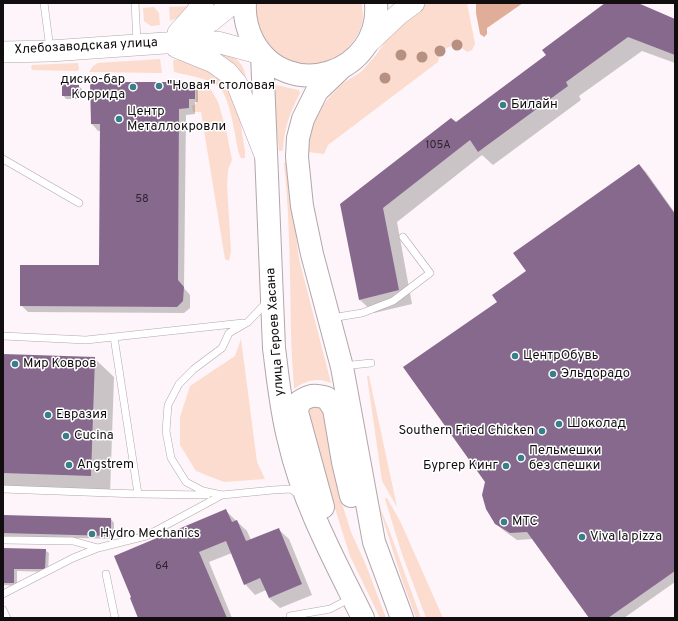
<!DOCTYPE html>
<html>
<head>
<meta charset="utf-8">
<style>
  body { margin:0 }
  #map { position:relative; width:678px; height:621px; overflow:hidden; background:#fdf5f9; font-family:Overpass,sans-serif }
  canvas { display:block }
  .frame { position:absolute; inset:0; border:4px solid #120d0f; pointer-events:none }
</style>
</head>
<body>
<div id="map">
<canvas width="678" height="621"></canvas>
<div class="frame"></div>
</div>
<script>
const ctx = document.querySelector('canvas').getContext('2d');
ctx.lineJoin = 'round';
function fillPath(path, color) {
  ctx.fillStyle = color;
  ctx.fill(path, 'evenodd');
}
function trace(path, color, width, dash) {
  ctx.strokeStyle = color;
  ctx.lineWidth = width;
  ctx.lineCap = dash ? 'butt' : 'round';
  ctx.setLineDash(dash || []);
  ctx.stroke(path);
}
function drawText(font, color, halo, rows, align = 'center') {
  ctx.font = font + ' Overpass,sans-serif';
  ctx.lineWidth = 3;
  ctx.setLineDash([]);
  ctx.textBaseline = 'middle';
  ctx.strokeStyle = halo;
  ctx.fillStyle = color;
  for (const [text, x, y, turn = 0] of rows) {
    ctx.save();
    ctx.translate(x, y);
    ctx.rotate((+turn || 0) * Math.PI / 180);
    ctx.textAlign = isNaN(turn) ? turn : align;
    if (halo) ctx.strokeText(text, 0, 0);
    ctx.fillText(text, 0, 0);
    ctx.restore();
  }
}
const green = new Path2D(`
  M257 3H362C362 8 363 13 363 18 362 28 357 36 352 43 319 88 249 57 257 3Z
  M427 3H467L475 44 472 50 467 52C454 40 441 47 438 62L328 145 324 154 308 152 310 130 319 110 332 94 343 83 361 72 376 55 389 36 423 5Z
  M192 6 181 16 170 21 169 7Z
  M154 7 159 13 160 25 151 26 144 21 143 8Z
  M212 49C234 57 243 57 247 82Z
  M160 59 162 73 89 72 93 66 98 63Z
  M186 59 206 65 227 82 240 119 245 152V158H241L239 154C235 137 231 101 220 88 213 79 186 75 174 72L173 60Z
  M78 63 79 69 78 71 33 70 31 68 32 65Z
  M273 85C281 85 291 89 299 90L300 93C290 113 284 127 283 150L281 151H279L272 89Z
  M210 88 218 102 226 129 232 160 228 170 227 185 231 251 229 261 225 259 201 112H193L192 106 196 104V89Z
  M287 162 299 259 331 383C317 377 306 380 294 389 293 369 291 350 291 331 290 275 290 219 284 163Z
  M241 339 257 462 265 479 224 482 196 471 180 445V417L190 386 235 356Z
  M367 376H369L397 507 382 481Z
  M315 403 323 405 339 494 351 532 366 565 386 618H380L350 556 331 496 319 463 307 408Z
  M387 498 401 523 443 618H426L402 554 385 499Z
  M378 503 388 527 421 618H416L402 580Z`);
const forest = new Path2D(`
  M476 3H523L487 28V34L484 37 480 34 476 13Z`);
const shadow = new Path2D(`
  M606 3H635L675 20V63L642 51 579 96 581 100 493 165 482 155 397 222 412 304 374 313 360 300 341 204 456 123 547 55Z
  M91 83H186L188 85H195L198 88V102H195V114L186 115 184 288 190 295V308L184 313 28 312 21 305 100 266 101 131H98L92 124Z
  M78 86 82 89V99H66L63 95Z
  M639 165 646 172 675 213V582L624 618H590L533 539 517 540 503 530 496 523 486 482 498 302 528 271Z
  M3 355 94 358 114 377 110 495 3 492Z
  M226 511 247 531 251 540 278 529 289 539 312 595 280 608 269 598 266 590 255 595 245 584 232 553 209 562 232 618H140Z
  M3 516 111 519 114 523V539L3 536Z
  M3 549 45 550 49 553 48 572 17 571V586L3 585Z`);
const building = new Path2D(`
  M605 3H638L675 19V55L628 37 566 82 568 86 478 152 470 140 383 208 399 290 359 300 340 204 451 118 456 122 546 55 542 50Z
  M90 82H187V84H195V99H189V108L179 109 178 280 184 287 183 301 177 307 20 306V265H99L100 124H91Z
  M62 84 79 85V96H62Z
  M639 164 675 214V571L608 618H589L527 532 510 533 495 524 486 509 482 495 485 482 403 367 497 302 492 295 526 271 513 253Z
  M3 354 95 357 91 476 3 473Z
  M226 509 232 522 237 520 246 541 279 528 302 584 269 598 260 578 244 585 226 541 199 552 227 618H138L130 598 131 597 114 556Z
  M3 515 111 518V536L3 533Z
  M3 548 46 549 45 569H14V583H3Z`);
const lane = new Path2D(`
  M44 3 50 49
  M135 3 137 42
  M3 159 79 203
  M265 301 264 305 248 322 229 333 222 348 194 369 179 384 168 405 166 431 171 458 186 482 203 491 222 495 273 490 291 489 299 495
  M331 318 362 313 393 301 430 273 403 237
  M3 336 86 340 114 337
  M343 366 371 363
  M3 489 138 494
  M207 495 138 494 114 337 243 323
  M3 540 73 541 98 548 146 536 222 495
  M106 574 115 618
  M3 594 73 558 98 548
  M3 610 7 618
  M290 616 330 609 351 598`);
const secondary = new Path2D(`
  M178 33 195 14 203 3
  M174 40 211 21 233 3
  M366 45 399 14 414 3
  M176 47 213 62 227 72 237 84 265 155
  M3 52 50 51 165 43 195 42H217L262 54`);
const primary = new Path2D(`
  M245 3C244 17 247 29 253 41 287 104 382 74 376 3
  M262 54 274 348C278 379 281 411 289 441 303 503 335 561 363 618
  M340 69 317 91 303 119 298 138 297 157 302 206 312 254 342 367 374 542 402 618
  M323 507 297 412 299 402C310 395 314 394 327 398L334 409 343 462 351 496`);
const trees = [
  [457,45],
  [440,51],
  [401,55],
  [422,57],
  [385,78]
];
const markers = [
  [159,86,4,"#387f89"],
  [133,87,4,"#387f89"],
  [503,105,4,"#387f89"],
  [119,119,4,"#387f89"],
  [515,356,4,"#387f89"],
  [15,364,4,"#387f89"],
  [553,374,4,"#387f89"],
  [48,415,4,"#387f89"],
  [559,424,4,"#387f89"],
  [542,431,4,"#387f89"],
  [66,436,4,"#387f89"],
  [521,458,4,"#387f89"],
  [69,465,4,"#387f89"],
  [506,466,4,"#387f89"],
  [504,522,4,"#387f89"],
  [92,534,4,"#387f89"],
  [582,537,4,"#387f89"]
];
const numberNames = [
  ["105А",438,146],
  ["58",142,200],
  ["64",162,567]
];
const streetNames = [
  ["Хлебозаводская улица",86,47,-3],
  ["улица Героев Хасана",276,332,-94]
];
const poiNames = [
  ["диско-бар",125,80,"right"],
  ["Коррида",125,95,"right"],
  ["\"Новая\" столовая",167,86],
  ["Билайн",511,105],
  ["Центр",127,112],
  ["Металлокровли",127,127],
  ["ЦентрОбувь",523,356],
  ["Мир Ковров",23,364],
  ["Эльдорадо",561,374],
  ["Евразия",56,415],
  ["Шоколад",567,424],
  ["Southern Fried Chicken",534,431,"right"],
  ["Cucina",74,436],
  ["Пельмешки",529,451],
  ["без спешки",529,466],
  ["Angstrem",77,465],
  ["Бургер Кинг",498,466,"right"],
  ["МТС",512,522],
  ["Hydro Mechanics",100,534],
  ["Viva la pizza",590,537]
];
fillPath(green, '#fbdcce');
fillPath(forest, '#e0ae98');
fillPath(shadow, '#0003');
fillPath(building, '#87698e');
trace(lane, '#b2a6ac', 8);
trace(secondary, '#b2a6ac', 22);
trace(primary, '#b2a6ac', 24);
trace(lane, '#fff', 7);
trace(secondary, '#fff', 21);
trace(primary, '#fff', 22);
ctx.fillStyle = '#b69081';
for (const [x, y] of trees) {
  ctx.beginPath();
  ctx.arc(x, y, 5.5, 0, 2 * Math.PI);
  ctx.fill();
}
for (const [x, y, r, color] of markers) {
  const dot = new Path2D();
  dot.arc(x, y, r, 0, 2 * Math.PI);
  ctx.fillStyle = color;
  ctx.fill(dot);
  trace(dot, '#fff', 1.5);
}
drawText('11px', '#2f242f', null, numberNames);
drawText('13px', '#120d0f', '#fff', streetNames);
drawText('13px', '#120d0f', '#fff', poiNames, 'left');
</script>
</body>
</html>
